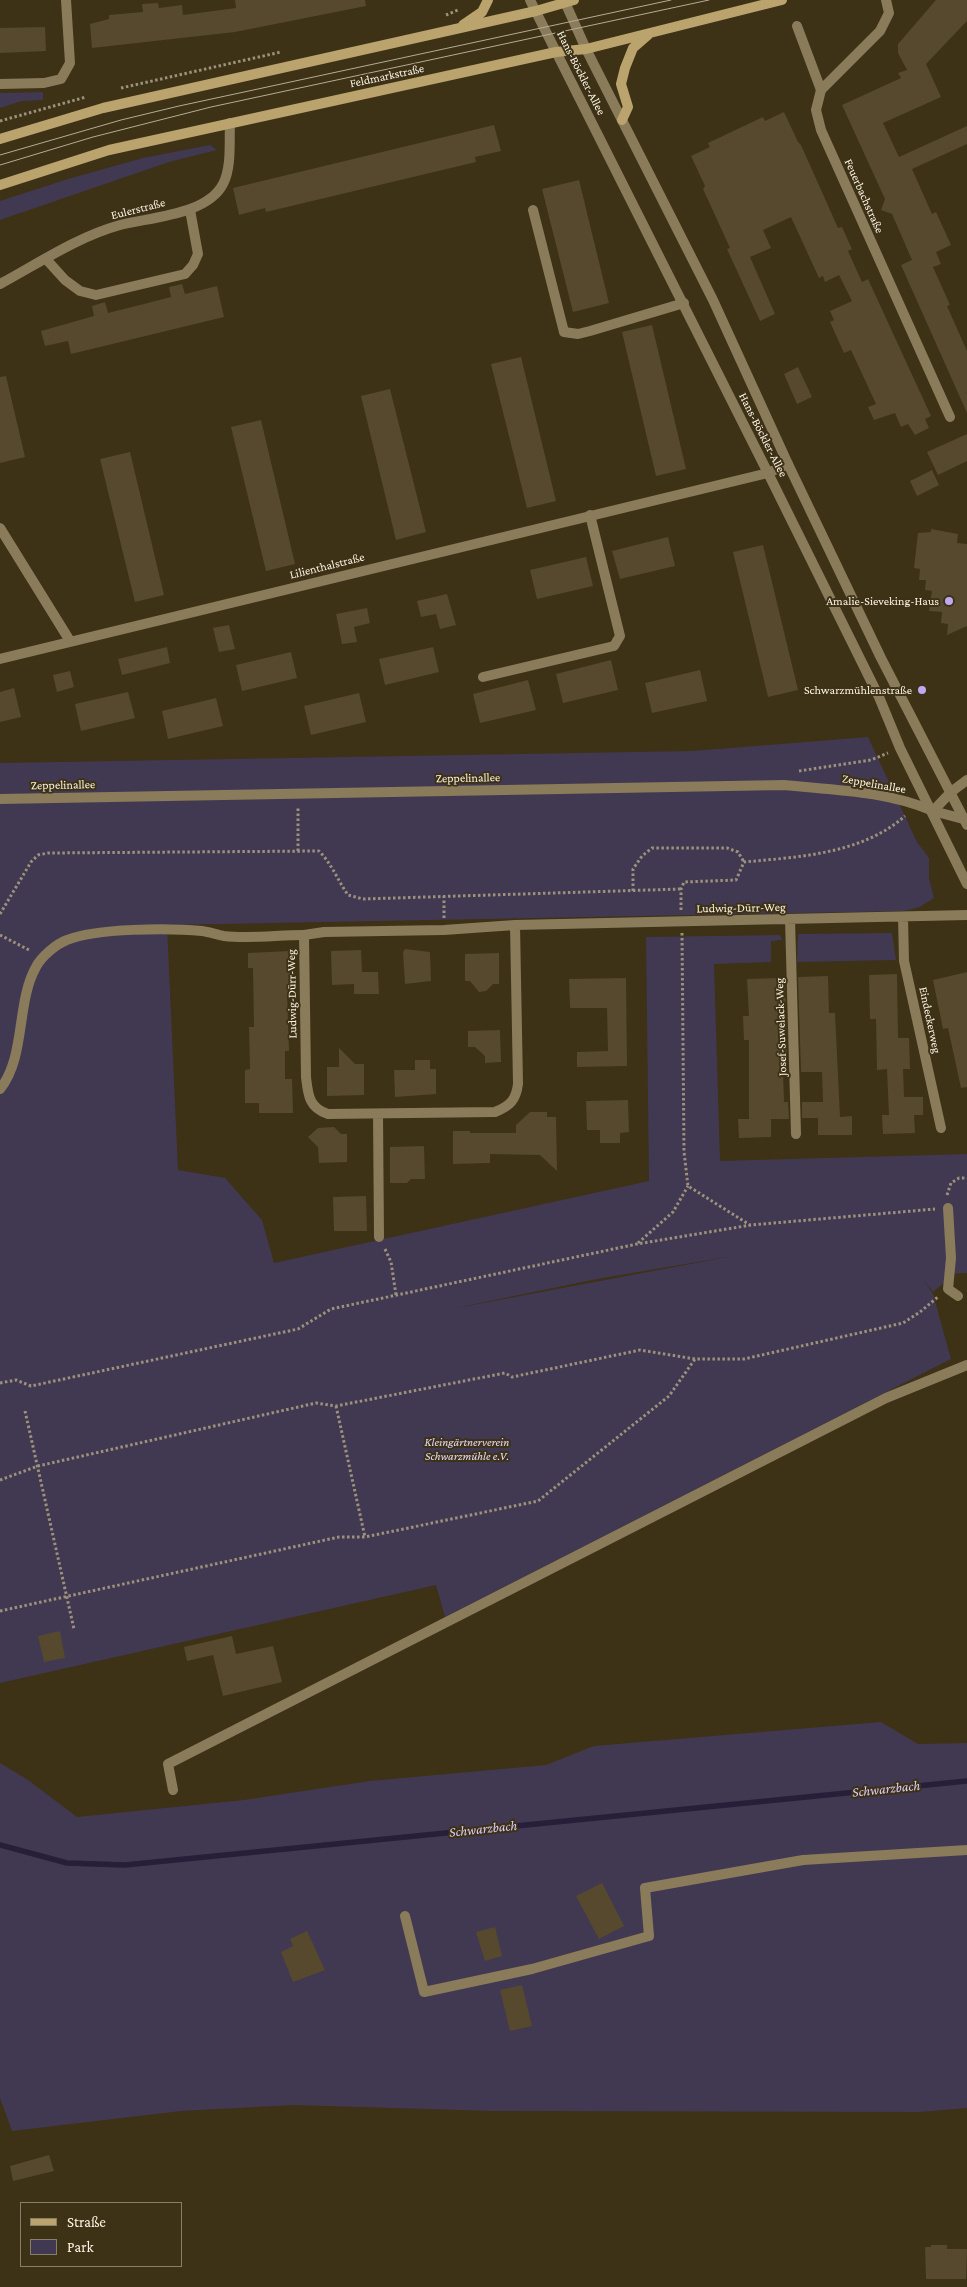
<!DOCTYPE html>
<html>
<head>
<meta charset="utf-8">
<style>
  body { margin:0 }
  #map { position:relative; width:967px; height:2287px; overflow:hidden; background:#3d3116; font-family:"Crimson Pro",serif }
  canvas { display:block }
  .legend { position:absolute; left:20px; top:2202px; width:162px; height:65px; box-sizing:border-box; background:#3d3116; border:1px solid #897f68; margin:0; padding:6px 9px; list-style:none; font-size:15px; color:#fcf4e4 }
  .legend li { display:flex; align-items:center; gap:10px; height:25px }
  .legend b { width:25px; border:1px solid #897f68 }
</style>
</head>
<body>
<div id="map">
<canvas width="967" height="2287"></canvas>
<ul class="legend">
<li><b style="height:6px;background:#bba36e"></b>Straße</li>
<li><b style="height:14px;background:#413951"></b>Park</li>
</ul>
</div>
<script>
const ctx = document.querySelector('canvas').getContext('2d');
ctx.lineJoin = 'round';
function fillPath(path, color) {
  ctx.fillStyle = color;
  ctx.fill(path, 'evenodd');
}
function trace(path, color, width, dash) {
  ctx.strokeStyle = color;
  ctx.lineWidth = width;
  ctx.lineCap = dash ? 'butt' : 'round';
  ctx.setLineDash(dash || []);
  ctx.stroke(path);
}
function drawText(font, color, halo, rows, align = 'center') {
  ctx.font = font + ' "Crimson Pro",serif';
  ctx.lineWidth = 4;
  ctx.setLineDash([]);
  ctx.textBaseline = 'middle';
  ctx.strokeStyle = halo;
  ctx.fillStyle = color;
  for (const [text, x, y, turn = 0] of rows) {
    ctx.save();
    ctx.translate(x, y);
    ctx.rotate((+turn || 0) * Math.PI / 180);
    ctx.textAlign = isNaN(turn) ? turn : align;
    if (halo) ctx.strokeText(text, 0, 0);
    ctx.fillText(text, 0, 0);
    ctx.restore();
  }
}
const green = new Path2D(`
  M43 92V100L22 101 0 108V93Z
  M210 145 217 150 169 162 0 220V201L68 179 143 158Z
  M868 737 917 842 929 858V878L934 898 920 907 904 911 167 925 178 1170 225 1178 262 1220 274 1263 649 1181 646 937 780 935 782 940 771 941V962L714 964 720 1161 967 1154V1273L947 1274V1280L933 1292 923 1279 933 1294 951 1359 445 1617 436 1585 0 1683V763L693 751ZM733 1256 451 1309 597 1279Z
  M892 933 896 960 797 962 798 934Z
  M881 1722 918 1744 967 1743V2108L920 2112 494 2111 293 2105 181 2111 12 2131 0 2098V1763L28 1780 77 1817 244 1800 370 1781 546 1765 594 1746Z`);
const stream = new Path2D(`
  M0 1845 67 1863 125 1865 967 1781`);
const building = new Path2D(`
  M235 0H365L366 6 235 32 92 48 90 24 109 19V15L143 12 142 4 158 3 159 8 182 5 183 15 236 8Z
  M936 0H967V21L926 64 941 97 883 123 899 157 967 126V144L912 169 932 214 936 212 951 245 936 252 941 264 933 267 950 305 947 306 967 351V413L901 265 912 260 892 214 881 210 885 199 842 105 901 78 898 73 907 70 898 53V44Z
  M45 27 46 51 0 53V28Z
  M784 112 798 142 801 145 838 228 842 227 852 249 848 251 862 282 868 279 931 416 925 419 929 428 915 435 908 424 901 427 895 413 874 420 868 407 876 404 851 350 844 353 830 322 834 320 830 311 852 301 839 275 825 282 823 276 819 278 791 217 763 230 771 248 750 257 775 314 760 321 727 249 730 248 703 189 705 186 691 156 710 147 708 143 763 117 765 121Z
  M494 125 501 151 475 157 476 162 266 212 265 208 239 215 233 188Z
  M579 180 609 303 573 312 542 189Z
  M182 284 185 294 217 286 224 317 71 354 68 341 45 346 41 331 94 316 92 306 105 302 108 313 140 305 171 297 169 287Z
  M652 325 686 469 656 476 622 332Z
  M521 357 556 501 527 508 491 364Z
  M798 367 812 397 797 404 784 374Z
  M6 376 25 457 0 463V377Z
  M390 389 426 532 396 540 361 396Z
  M261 420 295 564 266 571 231 427Z
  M967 434V461L938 475 927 452Z
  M130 452 164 595 135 602 100 459Z
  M932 470 939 485 917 496 910 481Z
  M931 529 958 534 957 543 967 544V626L947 635 948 624 941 623 942 612 929 611 932 591 925 590 926 580H919L920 569 914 568 918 533 931 532Z
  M668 537 675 566 620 579 612 551Z
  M763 545 798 690 768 697 733 552Z
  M586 557 593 586 537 599 530 570Z
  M447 594 456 625 440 629 436 614 421 617 417 601Z
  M367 608 370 623 354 627 357 642 342 644 336 614Z
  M229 625 235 649 219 652 213 628Z
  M167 647 170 663 122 675 118 659Z
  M433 647 439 672 385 685 379 659Z
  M291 652 297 678 242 691 236 665Z
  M611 660 618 690 563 703 556 674Z
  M700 670 707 701 652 713 645 683Z
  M70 671 74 687 57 692 53 675Z
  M528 680 536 710 480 723 473 694Z
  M14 688 21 717 0 722V692Z
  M128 692 135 718 81 731 75 704Z
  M359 693 366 722 311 735 304 706Z
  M216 698 223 726 168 739 162 711Z
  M405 949 430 952 431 981 405 984 403 952Z
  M361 950 362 972H378L379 994H354V984L332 985 331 951Z
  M290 951V992H287L289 1051H285V1079H292L293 1113H259V1103H245V1070L250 1069 249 1027H254L253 968H248V953Z
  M499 953V984H493L486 991 479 992 470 981H465V954Z
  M967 972V1087L961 1088 948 1028 943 1029 933 980Z
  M897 974 898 1038H909L910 1069H903L904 1097H923V1115H914L915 1133 883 1134 882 1115H889L887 1069 877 1070 876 1019H870L869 975Z
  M828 976 829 1013H835L840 1117 852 1116V1135H818V1118H802V1102H823L822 1072H801L798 977Z
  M626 978 627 1066 577 1067V1052L608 1051 607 1008H570L569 979Z
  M780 978H785L787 1072 783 1073 784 1100V1102H788L789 1119H771V1137L739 1138 738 1119H749V1040H744L743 1016H749L747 979Z
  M500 1030 501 1062 485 1063V1056L475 1047H468V1031Z
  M339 1048 355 1064H364V1095L327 1096V1067H339Z
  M415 1060H430V1069H436V1094L395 1097 394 1070H415Z
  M628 1100 629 1132 620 1133V1143H600V1130H587L586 1101Z
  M530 1112H547V1117H556L557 1171 540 1155 490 1154V1163L453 1164V1131H470V1133H516V1125Z
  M334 1127 341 1134H347V1162L319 1163 318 1147 308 1137 318 1128Z
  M424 1146 425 1179H411L407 1183H390V1147Z
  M366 1196 367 1231H334L333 1197Z
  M60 1631 65 1658 44 1662 38 1636Z
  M232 1636 236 1654 273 1646 282 1682 223 1696 213 1655 187 1661 184 1647Z
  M602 1883 624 1926 599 1939 576 1896Z
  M495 1927 502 1956 485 1961 476 1932Z
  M307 1931 325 1970 293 1982 281 1952 293 1946 290 1939Z
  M522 1985 532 2026 510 2031 500 1990Z
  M49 2155 54 2171 13 2181 10 2166Z
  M931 2245H947V2249H967L966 2279H926L925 2247H931Z`);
const path = new Path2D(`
  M446 15 458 10
  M121 88 281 52
  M0 121 86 97
  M799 771 871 760 888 753
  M298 851V807
  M633 891V869L642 856 652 848H727L738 852 744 862
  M681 910V889L684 882 736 880 744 862C799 857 862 854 905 816
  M0 914 31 862 38 855 48 853 319 851C332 864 338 881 348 895L363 899 681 889
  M444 918V896
  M682 933 684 1152 688 1186 750 1225
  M0 935 31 951
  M947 1195 951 1183 959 1178H967
  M638 1243 673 1212 688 1186
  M385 1249 391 1262 396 1295
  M0 1383 16 1380 31 1386 298 1329 331 1309 637 1244 751 1225 935 1209
  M336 1406 365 1537
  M25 1411 74 1629
  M0 1480 38 1466 316 1403 336 1406 505 1373 512 1377 640 1350 695 1359H744L903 1323 920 1312 939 1296
  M0 1611 339 1537H365L538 1501 669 1396 695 1359`);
const service = new Path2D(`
  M797 26 821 90
  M533 210 564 332 578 334 590 331 684 303
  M46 259 65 280 80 291 96 295 185 274 193 265 198 254 190 210
  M483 677 614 646 620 636 590 515
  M0 799 784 785C833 790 887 791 933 811
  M0 1089C26 1057 16 1002 36 967 41 957 56 944 67 940 96 928 170 928 202 931 210 932 217 935 224 936 250 939 278 935 304 935
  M948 1208 951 1258 948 1289 958 1296
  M173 1790 168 1764 886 1398 967 1365
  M405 1916 424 1992 532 1969 649 1936 645 1888 803 1860 967 1850`);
const minor = new Path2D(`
  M886 0 889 13 880 31 821 90 816 110 821 130 950 417
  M0 84 44 83 61 79 70 63 66 0
  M0 284C39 263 77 237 120 225 151 217 207 215 223 184 232 167 229 141 230 123
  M0 528 70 641
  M0 659 768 473 788 464
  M967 780 951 792 933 811 967 820
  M903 917 904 961 941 1128
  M790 919 796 1134
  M515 925 518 1084C516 1100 510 1106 495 1112L328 1114C309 1108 308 1095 306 1077L304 935 324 932 444 930 515 925 967 915
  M378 1114 379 1237`);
const tertiary = new Path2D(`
  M530 0 768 473 879 697 900 748 967 884
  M564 0 586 49 713 300 788 464 881 658 967 825`);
const secondary = new Path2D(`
  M463 25 482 12 488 0
  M622 120 628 107 621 84 625 68 633 48 648 35
  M0 139 103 108 536 11 574 0
  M0 185 109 150 556 52 586 49 782 0`);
const tram = new Path2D(`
  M0 155 121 120 179 106 671 0
  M0 165 93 137 211 107 709 0`);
const markers = [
  [949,601,5,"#c0a8f3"],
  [922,690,5,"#c0a8f3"]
];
const streetNames = [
  ["Hans-Böckler-Allee",581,73,63],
  ["Feldmarkstraße",387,76,-12],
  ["Feuerbachstraße",864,196,66],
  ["Eulerstraße",138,209,-14],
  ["Hans-Böckler-Allee",763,435,63],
  ["Lilienthalstraße",327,566,-14],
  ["Zeppelinallee",468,778,-1],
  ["Zeppelinallee",874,784,10],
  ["Zeppelinallee",63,785,-1],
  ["Ludwig-Dürr-Weg",741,908,-1],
  ["Ludwig-Dürr-Weg",292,994,-91],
  ["Eindeckerweg",930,1020,78],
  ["Josef-Suwelack-Weg",781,1027,-92]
];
const poiNames = [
  ["Amalie-Sieveking-Haus",939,601],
  ["Schwarzmühlenstraße",912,690]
];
const parkNames = [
  ["Kleingärtnerverein",467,1442],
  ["Schwarzmühle e.V.",467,1456]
];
const waterNames = [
  ["Schwarzbach",886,1789,-6],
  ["Schwarzbach",483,1829,-6]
];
fillPath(green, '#413951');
trace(stream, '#271e39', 5.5);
fillPath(building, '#56492e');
trace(path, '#9b917c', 3, [2.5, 2.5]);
trace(service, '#8a7b5a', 10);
trace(minor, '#8a7b5a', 10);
trace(tertiary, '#8a7b5a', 10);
trace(secondary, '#bba36e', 10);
trace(tram, '#b5ac97', 1);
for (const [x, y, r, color] of markers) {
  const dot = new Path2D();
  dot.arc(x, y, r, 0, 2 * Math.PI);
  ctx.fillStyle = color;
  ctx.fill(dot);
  trace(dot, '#3d3116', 2);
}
drawText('12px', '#fcf4e4', '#3d3116', streetNames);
drawText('12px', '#fcf4e4', '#3d3116', poiNames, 'right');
drawText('italic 12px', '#e3d9fc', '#3d3116', parkNames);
drawText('italic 14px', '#daccfb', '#3d3116', waterNames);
</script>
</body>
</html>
